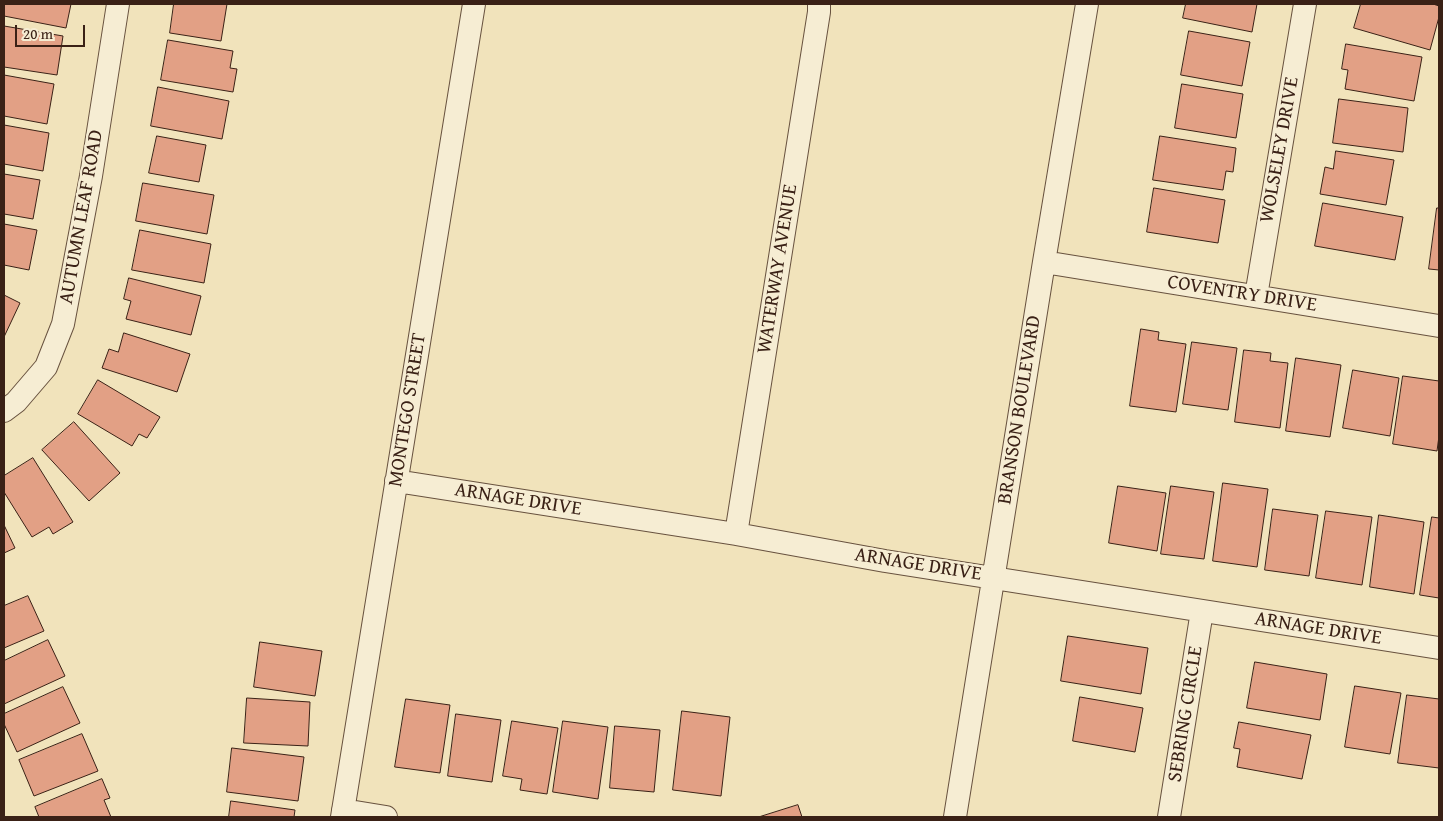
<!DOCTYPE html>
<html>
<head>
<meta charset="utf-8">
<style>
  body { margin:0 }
  #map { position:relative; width:1443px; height:821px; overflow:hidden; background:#f1e3bb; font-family:"Gentium Book Plus",serif }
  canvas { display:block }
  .frame { position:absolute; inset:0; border:5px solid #3a2116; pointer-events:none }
  .scale { position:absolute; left:15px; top:25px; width:70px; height:22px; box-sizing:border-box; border:2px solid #3a2116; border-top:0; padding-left:6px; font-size:15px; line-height:18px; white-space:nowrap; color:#3a2116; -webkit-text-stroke:4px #f6edd3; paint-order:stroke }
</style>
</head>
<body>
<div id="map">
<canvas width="1443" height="821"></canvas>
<div class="frame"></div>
<div class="scale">20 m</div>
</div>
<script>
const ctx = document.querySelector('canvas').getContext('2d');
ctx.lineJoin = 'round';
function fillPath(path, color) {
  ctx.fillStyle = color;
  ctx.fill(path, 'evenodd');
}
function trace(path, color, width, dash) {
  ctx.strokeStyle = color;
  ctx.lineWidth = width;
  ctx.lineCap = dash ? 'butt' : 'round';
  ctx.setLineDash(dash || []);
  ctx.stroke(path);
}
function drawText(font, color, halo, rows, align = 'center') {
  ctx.font = font + ' "Gentium Book Plus",serif';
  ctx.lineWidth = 4.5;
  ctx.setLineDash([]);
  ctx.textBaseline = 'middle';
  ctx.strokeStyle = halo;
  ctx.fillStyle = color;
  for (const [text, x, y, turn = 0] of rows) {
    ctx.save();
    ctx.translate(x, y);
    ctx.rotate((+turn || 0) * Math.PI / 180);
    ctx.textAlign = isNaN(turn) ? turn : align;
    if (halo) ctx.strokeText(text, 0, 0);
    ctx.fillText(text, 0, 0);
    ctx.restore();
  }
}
const building = new Path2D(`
  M4 4H71L66 28 4 16Z
  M174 4H227L221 41 170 33Z
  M1186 4H1257L1252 32 1183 18Z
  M1361 4H1433L1439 6V17L1430 50 1354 28Z
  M4 26 63 36 57 75 4 67Z
  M1189 31 1250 42 1242 86 1181 75Z
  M168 40 233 51 230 68 237 69 233 92 161 80Z
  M1346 44 1422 57 1414 101 1345 89 1348 70 1342 69Z
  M4 75 54 84 47 124 4 116Z
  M1182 84 1243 94 1236 138 1175 128Z
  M158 87 229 101 222 139 151 126Z
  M1339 99 1408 108 1403 152 1333 143Z
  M4 125 49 133 43 171 4 164Z
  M157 136 206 145 199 182 149 173Z
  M1160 136 1236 148 1233 172 1226 171 1223 190 1153 180Z
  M1336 151 1394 160 1386 205 1320 194 1325 167 1333 169Z
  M4 174 40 180 33 219 4 214Z
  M143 183 214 195 207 234 136 221Z
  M1154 188 1225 200 1218 243 1147 232Z
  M1323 203 1403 217 1395 260 1315 246Z
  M1437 208H1439V270L1429 269Z
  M4 224 37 230 29 270 4 265Z
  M140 230 211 244 204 283 132 270Z
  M129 278 201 296 191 335 126 319 131 301 124 299Z
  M4 295 20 303 4 337Z
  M1141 329 1159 332 1158 340 1186 344 1176 412 1130 406Z
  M124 333 190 354 177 392 102 368 109 349 118 352Z
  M1192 342 1237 348 1228 410 1183 404Z
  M1244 350 1271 353 1270 361 1288 363 1280 428 1235 422Z
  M1296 358 1341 365 1330 437 1286 431Z
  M1353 370 1399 378 1390 436 1343 428Z
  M1403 376 1439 381V436L1437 451 1393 444Z
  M98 380 160 417 147 438 139 434 132 446 78 414Z
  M74 422 120 473 89 501 42 450Z
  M33 458 73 522 53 534 49 527 32 537 4 492V476Z
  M1223 483 1268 489 1257 567 1213 561Z
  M1118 486 1166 493 1157 551 1109 543Z
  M1171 486 1214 492 1204 559 1161 554Z
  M1273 509 1318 515 1309 576 1265 570Z
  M1326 511 1372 517 1362 585 1316 578Z
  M1379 515 1424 522 1414 594 1370 587Z
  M1432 517 1439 518V598L1420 595Z
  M4 525 15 548 4 553Z
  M28 596 44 631 4 648V606Z
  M1068 636 1148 648 1141 694 1061 681Z
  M48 640 65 676 4 704V661Z
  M260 642 322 651 315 696 254 687Z
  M1255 662 1327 674 1320 720 1247 708Z
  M1355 686 1401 693 1390 754 1345 747Z
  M63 687 80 723 17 752 4 724V714Z
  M1407 695 1439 699V768L1398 763Z
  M1080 697 1143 708 1135 752 1073 741Z
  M247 698 310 702 308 746 244 743Z
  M406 699 450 705 440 773 395 767Z
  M682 711 730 717 721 796 673 790Z
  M456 714 501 720 492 782 448 776Z
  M512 721 558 728 547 794 520 790 522 779 503 776Z
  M563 721 608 727 598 799 553 792Z
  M1239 722 1311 735 1302 779 1237 767 1240 749 1234 748Z
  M615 726 660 730 654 792 610 788Z
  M82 734 98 771 34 796 19 760Z
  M232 748 304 757 298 801 227 792Z
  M102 779 110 798 104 800 111 817H39L35 807Z
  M231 801 295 810 294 817H229Z
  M798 805 802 817H759Z`);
const minor = new Path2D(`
  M1044 262 1439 326
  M1256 296 1305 4
  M4 411 16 402 46 367 63 324 91 176 118 4
  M396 481 736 534 885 561 1439 648
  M736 534 819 12V4
  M343 810 386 817
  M342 817 474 4
  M955 817 1044 262 1087 4
  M1169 817 1202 611`);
const streetNames = [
  ["WOLSELEY DRIVE",1280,150,-80],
  ["AUTUMN LEAF ROAD",82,217,-80],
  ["WATERWAY AVENUE",778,269,-81],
  ["COVENTRY DRIVE",1242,294,9],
  ["MONTEGO STREET",408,410,-81],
  ["BRANSON BOULEVARD",1020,410,-81],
  ["ARNAGE DRIVE",518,500,9],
  ["ARNAGE DRIVE",918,565,9],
  ["ARNAGE DRIVE",1318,629,9],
  ["SEBRING CIRCLE",1186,714,-81]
];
fillPath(building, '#e2a085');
trace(building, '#3a2116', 1);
trace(minor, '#68523f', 24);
trace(minor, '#f6edd3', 22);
drawText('20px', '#3a2116', '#f6edd3', streetNames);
</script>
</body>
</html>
